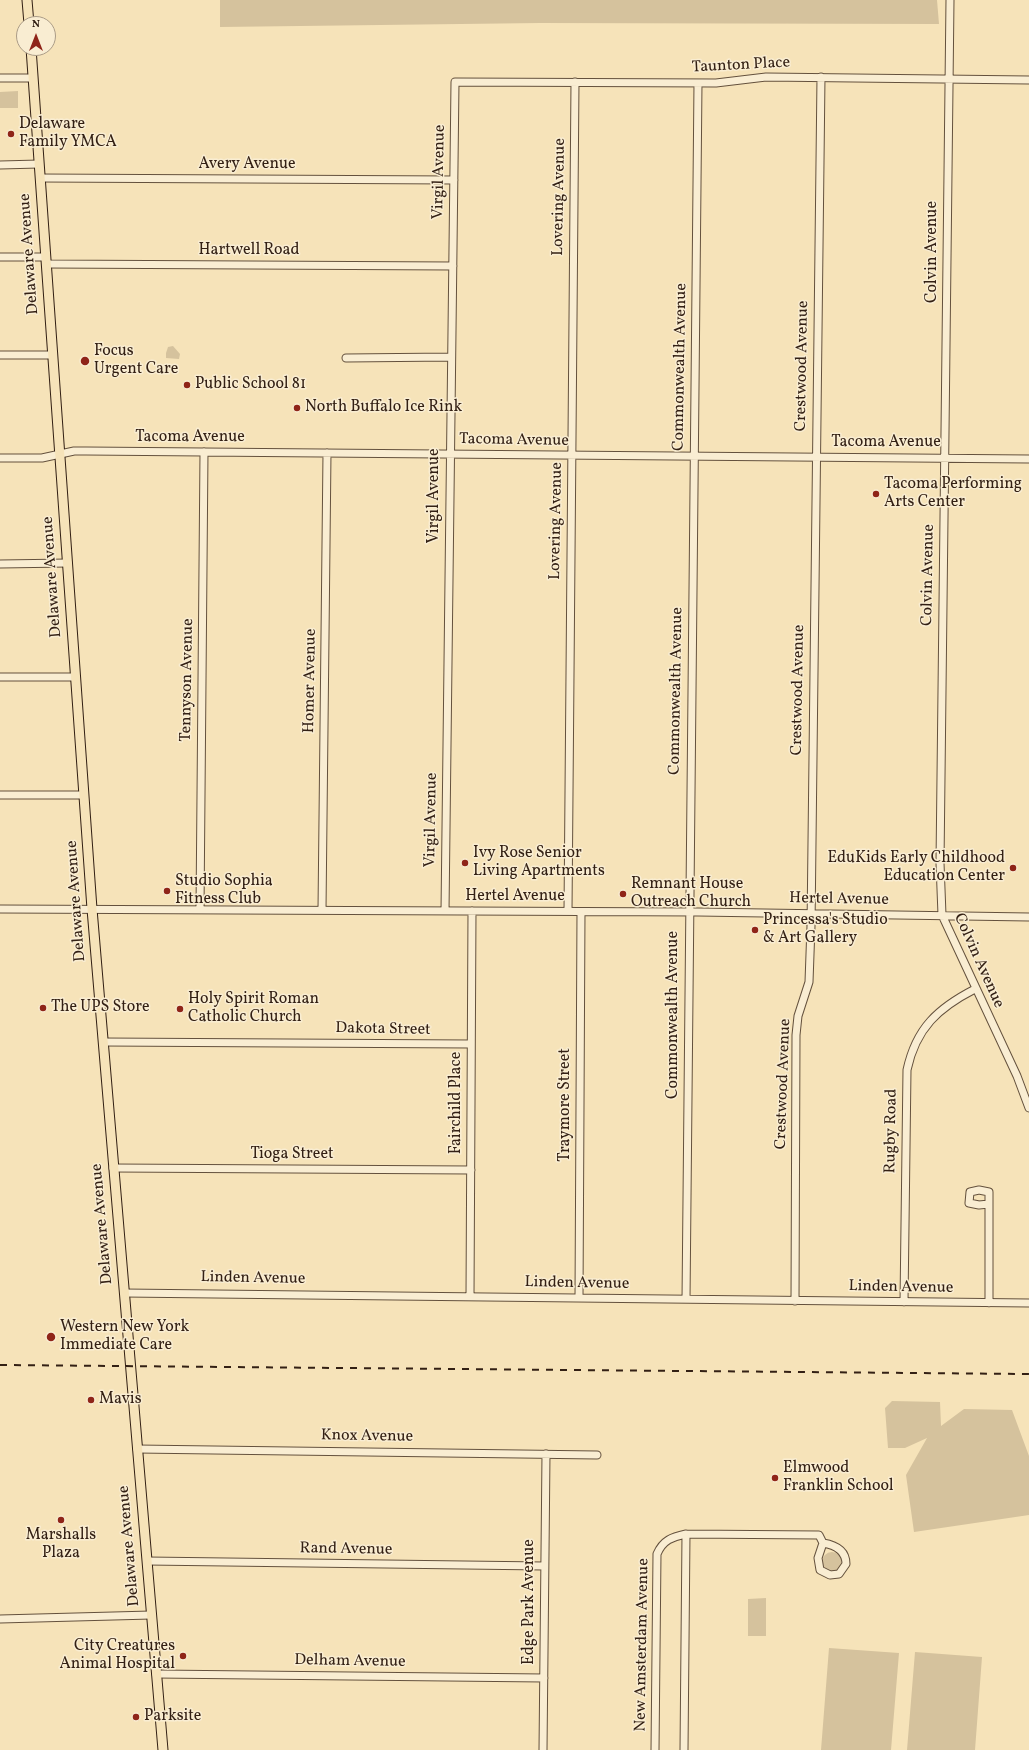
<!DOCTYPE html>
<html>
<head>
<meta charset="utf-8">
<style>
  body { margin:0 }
  #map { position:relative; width:1029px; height:1750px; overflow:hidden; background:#f6e3b9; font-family:Vollkorn,serif }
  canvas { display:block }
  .north { position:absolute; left:16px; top:16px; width:40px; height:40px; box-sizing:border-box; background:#f9edd2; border:1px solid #aa9b86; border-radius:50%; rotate:0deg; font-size:11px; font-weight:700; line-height:16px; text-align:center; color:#332014 }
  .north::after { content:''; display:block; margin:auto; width:14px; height:18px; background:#8f2418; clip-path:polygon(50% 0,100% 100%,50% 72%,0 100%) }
</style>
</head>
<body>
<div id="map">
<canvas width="1029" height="1750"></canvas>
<div class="north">N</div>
</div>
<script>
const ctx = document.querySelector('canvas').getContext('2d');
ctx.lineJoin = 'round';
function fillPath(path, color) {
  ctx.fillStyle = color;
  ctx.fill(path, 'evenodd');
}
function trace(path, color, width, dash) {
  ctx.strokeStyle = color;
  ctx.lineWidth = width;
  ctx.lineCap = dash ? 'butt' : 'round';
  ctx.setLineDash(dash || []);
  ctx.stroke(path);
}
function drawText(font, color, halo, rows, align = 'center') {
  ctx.font = font + ' Vollkorn,serif';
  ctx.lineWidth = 3;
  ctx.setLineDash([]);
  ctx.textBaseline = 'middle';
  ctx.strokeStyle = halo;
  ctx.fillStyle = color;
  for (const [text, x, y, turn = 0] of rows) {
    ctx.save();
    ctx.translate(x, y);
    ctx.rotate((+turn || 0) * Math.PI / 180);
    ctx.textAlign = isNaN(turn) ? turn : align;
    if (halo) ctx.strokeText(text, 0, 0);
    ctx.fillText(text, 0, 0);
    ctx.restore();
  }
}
const green = new Path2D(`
  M220 0H937L939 24 540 23 220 27Z
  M18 91V108H0V92Z
  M173 346 180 354 179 359 166 358V353L168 347Z
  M892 1401 940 1402 941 1426 964 1409 1012 1410 1029 1456V1515L914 1532 906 1475 927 1438 905 1448H888L885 1408Z
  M822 1562a10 10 0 1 1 20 0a10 10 0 1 1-20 0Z
  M766 1598V1636H748V1599Z
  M829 1648 899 1653 891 1750H821Z
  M915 1652 982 1657 975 1750H907Z`);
const minor = new Path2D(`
  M950 0 940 863 942 915 1017 1076 1029 1108
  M0 78H33
  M0 165 39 164
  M40 178 454 180
  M0 257H45
  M46 264 453 266
  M0 355H52
  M346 358 451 357
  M0 458H42L74 451H86L1029 459
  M0 564 68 563
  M0 677H76
  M0 795H84
  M0 909 698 912 1029 917
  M200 909 204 452
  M322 910 327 453
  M445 911 455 82 716 83 766 77 1029 80
  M568 911 575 82
  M103 1042 471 1044
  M113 1168 471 1170
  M124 1293 1029 1303
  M470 1296 472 911
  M579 1298 581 912
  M686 1299 698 83
  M795 1301 796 1035 798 1016 809 982 811 926 821 77
  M904 1302 907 1070C916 1028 938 1008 975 989
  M989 1303V1192L979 1190 970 1192 969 1203 979 1205 989 1204
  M137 1449 597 1455
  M823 1543C835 1545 846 1550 846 1564L839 1574 830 1575 820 1570 818 1558Z
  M147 1561 544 1566
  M0 1619 151 1615
  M156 1674 544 1678
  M543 1750 546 1454
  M655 1750 657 1554C663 1540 672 1537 686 1534L819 1535 823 1543
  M684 1750 686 1534`);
const major = new Path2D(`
  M27 0 29 24
  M31 48 92 909 163 1750`);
const rail = new Path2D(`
  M0 1365 1029 1374`);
const markers = [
  [11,134,4,"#8f2418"],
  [85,361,5,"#8f2418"],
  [187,385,4,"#8f2418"],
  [297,408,4,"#8f2418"],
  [876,494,4,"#8f2418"],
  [465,863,4,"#8f2418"],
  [1013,868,4,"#8f2418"],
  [167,891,4,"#8f2418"],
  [623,894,4,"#8f2418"],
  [755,930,4,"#8f2418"],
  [43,1008,4,"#8f2418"],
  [180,1009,4,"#8f2418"],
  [51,1337,5,"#8f2418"],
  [91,1400,4,"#8f2418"],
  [775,1478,4,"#8f2418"],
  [61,1520,4,"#8f2418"],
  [183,1656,4,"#8f2418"],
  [136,1717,4,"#8f2418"]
];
const streetNames = [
  ["Taunton Place",741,66,-3],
  ["Avery Avenue",247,165],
  ["Virgil Avenue",440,172,-89],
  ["Lovering Avenue",560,197,-89],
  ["Hartwell Road",249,251],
  ["Colvin Avenue",933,252,-90],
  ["Delaware Avenue",30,254,-94],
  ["Crestwood Avenue",803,366,-89],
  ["Commonwealth Avenue",681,367,-89],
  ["Tacoma Avenue",190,438],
  ["Tacoma Avenue",514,441,1],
  ["Tacoma Avenue",886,443],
  ["Virgil Avenue",435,496,-90],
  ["Lovering Avenue",557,521,-89],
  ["Colvin Avenue",929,575,-89],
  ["Delaware Avenue",53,577,-94],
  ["Tennyson Avenue",188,680,-89],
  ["Homer Avenue",311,681,-89],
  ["Crestwood Avenue",799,690,-89],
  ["Commonwealth Avenue",677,691,-89],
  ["Virgil Avenue",432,820,-89],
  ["Hertel Avenue",515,897],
  ["Hertel Avenue",839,900,1],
  ["Delaware Avenue",77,901,-94],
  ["Colvin Avenue",978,961,66],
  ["Commonwealth Avenue",674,1015,-90],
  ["Dakota Street",383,1030,1],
  ["Crestwood Avenue",784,1084,-88],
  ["Fairchild Place",457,1103,-90],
  ["Traymore Street",566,1105,-90],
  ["Rugby Road",892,1131,-89],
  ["Tioga Street",292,1155],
  ["Delaware Avenue",103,1224,-95],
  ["Linden Avenue",253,1279,1],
  ["Linden Avenue",577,1284,1],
  ["Linden Avenue",901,1288,1],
  ["Knox Avenue",367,1437,1],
  ["Delaware Avenue",130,1546,-95],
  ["Rand Avenue",346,1550,1],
  ["Edge Park Avenue",530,1602,-90],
  ["New Amsterdam Avenue",643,1645,-89],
  ["Delham Avenue",350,1662,1]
];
const poiNames = [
  ["Delaware",19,125],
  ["Family YMCA",19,143],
  ["Focus",94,352],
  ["Urgent Care",94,370],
  ["Public School 81",195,385],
  ["North Buffalo Ice Rink",305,408],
  ["Tacoma Performing",884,485],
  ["Arts Center",884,503],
  ["Ivy Rose Senior",473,854],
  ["Living Apartments",473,872],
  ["EduKids Early Childhood",1005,859,"right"],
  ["Education Center",1005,877,"right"],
  ["Studio Sophia",175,882],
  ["Fitness Club",175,900],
  ["Remnant House",631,885],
  ["Outreach Church",631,903],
  ["Princessa's Studio",763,921],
  ["& Art Gallery",763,939],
  ["Holy Spirit Roman",188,1000],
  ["Catholic Church",188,1018],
  ["The UPS Store",51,1008],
  ["Western New York",60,1328],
  ["Immediate Care",60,1346],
  ["Mavis",99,1400],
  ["Elmwood",783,1469],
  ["Franklin School",783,1487],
  ["Marshalls",61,1536,"center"],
  ["Plaza",61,1554,"center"],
  ["City Creatures",175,1647,"right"],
  ["Animal Hospital",175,1665,"right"],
  ["Parksite",144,1717]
];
fillPath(green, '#d5c29d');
trace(minor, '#64513d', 9);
trace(major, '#332014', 11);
trace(minor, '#f9edd2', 7);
trace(major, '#f6e3b9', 9);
trace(rail, '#332014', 2, [7, 7]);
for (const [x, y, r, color] of markers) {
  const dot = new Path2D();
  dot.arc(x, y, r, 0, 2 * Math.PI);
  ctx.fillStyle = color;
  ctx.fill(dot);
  trace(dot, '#f9edd2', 1.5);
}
drawText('16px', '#332014', '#f9edd2', streetNames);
drawText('16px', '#332014', '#f9edd2', poiNames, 'left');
</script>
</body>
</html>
